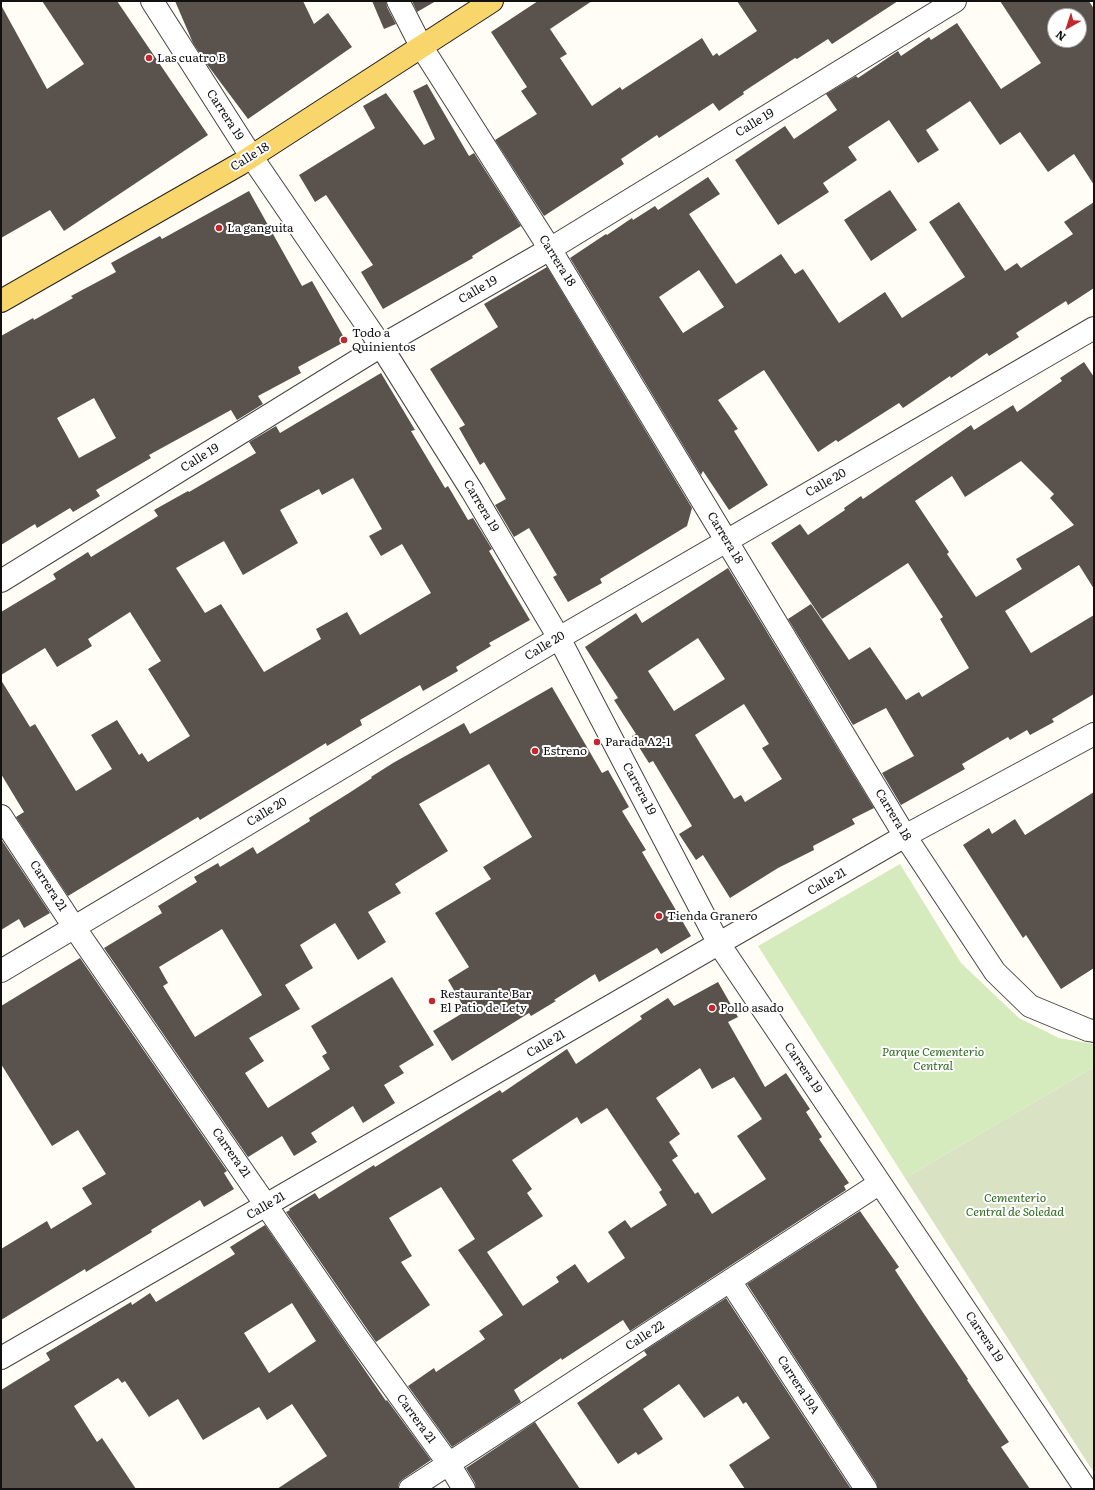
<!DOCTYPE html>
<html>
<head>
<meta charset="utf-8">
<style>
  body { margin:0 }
  #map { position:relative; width:1095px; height:1490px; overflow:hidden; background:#fffdf5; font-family:Literata,serif }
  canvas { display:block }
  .frame { position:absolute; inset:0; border:2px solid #111; pointer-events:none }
  .north { position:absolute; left:1047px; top:8px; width:40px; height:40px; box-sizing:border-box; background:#fff; border:1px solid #a0a0a0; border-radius:50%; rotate:219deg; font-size:11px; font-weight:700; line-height:16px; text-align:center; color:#111 }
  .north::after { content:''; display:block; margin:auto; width:14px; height:18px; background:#c4262e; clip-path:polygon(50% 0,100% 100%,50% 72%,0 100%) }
</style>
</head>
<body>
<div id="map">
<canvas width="1095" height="1490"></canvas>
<div class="frame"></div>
<div class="north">N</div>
</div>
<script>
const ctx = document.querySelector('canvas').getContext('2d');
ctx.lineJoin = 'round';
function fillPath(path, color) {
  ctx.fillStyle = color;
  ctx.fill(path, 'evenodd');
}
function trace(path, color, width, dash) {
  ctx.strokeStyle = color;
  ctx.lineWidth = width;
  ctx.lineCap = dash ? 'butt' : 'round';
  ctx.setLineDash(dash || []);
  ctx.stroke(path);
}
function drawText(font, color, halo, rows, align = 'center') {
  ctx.font = font + ' Literata,serif';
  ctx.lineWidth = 4;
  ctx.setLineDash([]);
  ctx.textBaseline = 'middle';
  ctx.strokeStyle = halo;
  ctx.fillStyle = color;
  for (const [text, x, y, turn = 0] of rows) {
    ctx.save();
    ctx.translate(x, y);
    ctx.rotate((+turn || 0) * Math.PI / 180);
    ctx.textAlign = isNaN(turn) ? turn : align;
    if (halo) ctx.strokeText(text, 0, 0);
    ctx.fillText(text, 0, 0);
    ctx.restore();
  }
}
const green = new Path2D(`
  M900 864 961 963 1019 1018 1059 1038 1094 1044V1067L905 1178 758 946Z`);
const cemetery = new Path2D(`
  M1094 1067V1473L905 1178Z`);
const building = new Path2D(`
  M42 1H117L208 135 64 231 50 210 1 238V5L47 89 84 64Z
  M175 1H303L314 24 328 13 352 47 248 119 206 63 193 43Z
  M372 1H386L387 7 396 24 384 29Z
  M412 1H436L417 12Z
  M538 1H592L550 29 567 54 560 58 592 106 620 87 622 90 702 38 713 56 717 53 719 56 757 31 737 1H898L832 44 828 39 797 59 795 58 743 92 744 94 719 111 713 103 659 138 657 135 621 159 624 164 544 216 495 140 537 114 521 91 527 87 491 32Z
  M1000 1H1089L1094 9V185L1074 154 1048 172 1020 132 1000 145 970 101 926 130 939 150 918 163 889 120 848 147 857 160 823 183 829 192 778 225 735 160 785 126 794 139 837 110 826 94 856 76 858 78 898 51 901 56 929 37 931 40 957 23 1001 89 1041 63ZM1055 16H1079V40H1055Z
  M427 84 469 156 474 153 521 226 472 256 473 258 383 309 361 272 373 265 326 195 315 202 299 175 375 128 363 106 386 93 424 145 435 139 413 91Z
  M708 177 720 194 689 214 736 284 781 254 795 274 803 269 839 323 885 292 902 318 965 277 929 222 959 202 1005 271 1017 263 1021 268 1073 234 1064 222 1094 202V288L1068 305 1066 301 1016 333 1019 337 989 356 987 353 951 378 950 376 903 408 899 403 838 442 836 440 818 452 764 370 718 400 738 429 734 431 768 485 729 510 703 471 701 475 570 258 606 234 607 235 632 218 633 220 655 206 658 210ZM699 270 724 307 683 333 659 297Z
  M890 190 917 230 871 261 844 220Z
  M249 191 302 286 312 281 346 341 298 367 301 373 258 396 263 404 237 420 231 410 149 455 151 458 96 490 100 496 73 512 70 508 37 528 35 524 1 545V336L33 318 34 320 73 298 71 296 116 272 111 263 160 236 162 239ZM94 398 116 438 79 458 57 418Z
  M547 267 692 508 687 526 600 579 602 583 568 602 553 577 557 575 529 528 514 537 495 505 506 499 484 462 480 465 459 428 465 425 430 369 498 327 484 304Z
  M1084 362 1094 377V589L1079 565 1005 611 1031 653 1094 615V694L1052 719 1054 722 1030 735 1027 730 1010 740 1008 737 962 764 965 769 901 805 882 773 914 756 886 708 853 725 788 619 811 604 849 660 870 647 906 700 919 692 922 697 969 668 940 619 943 617 908 563 822 619 771 543 800 524 808 535 845 510 844 508 861 496 863 499 971 425 974 430 1013 405 1017 412 1062 381 1060 378ZM1021 461 1054 494 1050 498 1074 525 1016 559 1022 569 976 597 947 554 949 552 915 501 952 476 965 497Z
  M381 373 415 430 411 431 445 488 448 486 468 520 473 518 492 549 489 551 530 620 489 643 491 646 456 667 458 671 423 691 420 685 360 720 362 725 327 746 326 743 200 820 198 817 68 896 16 817 24 812 1 774V680L30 727 35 724 76 791 112 769 91 735 117 720 139 755 142 753 148 762 190 736 148 669 161 661 130 612 88 639 92 646 57 667 45 648 1 675V612L56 579 53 574 88 552 91 557 158 516 154 510 188 491 189 492 256 453 249 442 276 426 280 433ZM353 478 382 529 369 536 381 556 402 544 431 593 360 635 347 612 316 629 321 639 264 672 221 604 205 613 176 568 224 541 243 575 298 543 280 510 319 489 322 495Z
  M728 568 874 808 852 819 855 824 813 846 814 850 778 868 730 898 703 855 696 860 679 834 692 826 653 761 649 763 632 736 636 734 614 700 618 698 585 647 636 613 642 623ZM698 638 725 679 674 711 648 671ZM744 704 769 744 762 748 782 779 745 802 741 795 734 799 695 735Z
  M552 687 602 773 608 770 629 807 622 811 646 850 642 852 691 936 661 954 657 948 599 982 595 974 554 1000 556 1001 531 1016 529 1013 452 1061 433 1031 466 1011 448 980 469 967 435 913 491 879 483 867 532 837 489 764 419 804 448 851 395 884 401 893 368 912 386 942 358 960 335 923 300 945 313 968 285 985 300 1009 249 1038 264 1061 245 1073 268 1108 330 1069 322 1056 327 1053 311 1026 392 977 434 1045 399 1066 404 1073 384 1085 395 1103 363 1123 353 1106 311 1133 317 1142 294 1156 282 1136 248 1157 104 948 162 913 158 906 197 882 194 877 218 863 220 867 253 847 257 854 310 821 309 818 349 793 372 778 371 777 393 763 464 723 470 734ZM222 929 262 995 195 1037 163 986 168 983 159 967Z
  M1094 792V968L1061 989 1026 935 1023 938 963 845 989 828 992 834 1015 819 1025 835Z
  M1 839 50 913 24 928 19 919 1 930Z
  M80 958 227 1171 224 1173 234 1189 204 1207 200 1200 151 1230 152 1232 86 1272 85 1269 1 1320V1249L47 1221 51 1229 92 1204 82 1188 106 1174 78 1130 52 1146 1 1064V1006Z
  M718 982 738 1017 728 1022 765 1087 786 1073 810 1109 806 1112 822 1137 819 1139 849 1183 844 1186 846 1190 630 1331 623 1320 562 1360 561 1358 514 1390 521 1402 452 1447 408 1386 434 1368 436 1372 485 1339 479 1331 503 1315 458 1250 475 1239 441 1187 389 1218 412 1256 401 1262 430 1305 376 1342 286 1212 290 1210 289 1209 315 1193 319 1199 374 1165 375 1167 500 1090 502 1093 567 1049 576 1064 642 1019 640 1016 668 998 674 1006ZM700 1068 712 1089 734 1077 762 1119 737 1136 766 1179 712 1214 698 1192 695 1194 672 1160 678 1156 669 1142 680 1134 656 1098ZM607 1108 662 1190 659 1192 667 1205 631 1228 625 1220 608 1232 625 1258 588 1283 575 1264 556 1277 559 1282 523 1306 487 1252 543 1216 527 1193 532 1189 512 1160 577 1117 581 1124Z
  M860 1211 899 1267 895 1270 924 1314 968 1379 967 1380 1009 1442 1001 1447 1030 1489H878L876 1482 747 1284Z
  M265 1225 386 1401 387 1400 431 1460 403 1479 399 1483 398 1489H277L327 1456 292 1404 267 1420 259 1407 203 1440 178 1399 149 1417 125 1381 122 1383 118 1378 74 1406 97 1442 102 1438 136 1489H1V1390L50 1360 46 1353 131 1302 132 1305 150 1293 156 1302 235 1254 230 1247ZM292 1303 316 1341 269 1373 244 1333Z
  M726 1298 851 1489H745L729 1465 770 1438 746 1402 743 1404 738 1396 704 1418 679 1384 643 1409 663 1439 640 1454 638 1455 636 1452 618 1464 577 1403 647 1355 644 1351Z
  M535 1422 580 1489H476L475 1483 466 1468Z`);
const minor = new Path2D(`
  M152 1 251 156 381 346 472 491 559 638 719 944 1086 1489
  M398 1 421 46 550 249 905 836 995 972 1030 1006 1088 1030 1094 1031
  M1 581 381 346 550 249 955 1
  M1 816 74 927 357 1337 449 1464 464 1489
  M1 971 559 638 1094 328
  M730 1281 866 1489
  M1 1358 905 836 1094 734
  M410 1489 880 1183`);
const major = new Path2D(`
  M1 301 240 164 492 1`);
const markers = [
  [149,58,4,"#c4262e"],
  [219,228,4,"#c4262e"],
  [344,340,4,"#c4262e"],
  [597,742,4,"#c4262e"],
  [535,751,4,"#c4262e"],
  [659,916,4,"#c4262e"],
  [432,1001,4,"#c4262e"],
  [712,1008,4,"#c4262e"]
];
const poiNames = [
  ["Las cuatro B",157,58],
  ["La ganguita",227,228],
  ["Todo a",352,333],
  ["Quinientos",352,347],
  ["Parada A2-1",605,742],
  ["Estreno",543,751],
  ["Tienda Granero",667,916],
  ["Restaurante Bar",440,994],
  ["El Patio de Lety",440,1008],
  ["Pollo asado",720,1008]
];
const streetNames = [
  ["Carrera 19",225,115,57],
  ["Calle 19",755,123,-31],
  ["Calle 18",250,157,-32],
  ["Carrera 18",557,261,58],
  ["Calle 19",478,290,-30],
  ["Calle 19",200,458,-32],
  ["Calle 20",826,483,-30],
  ["Carrera 19",481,506,59],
  ["Carrera 18",725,538,59],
  ["Calle 20",545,646,-31],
  ["Carrera 19",639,789,62],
  ["Calle 20",267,812,-31],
  ["Carrera 18",893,815,59],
  ["Calle 21",827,882,-30],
  ["Carrera 21",48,886,57],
  ["Calle 21",546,1044,-30],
  ["Carrera 19",803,1068,56],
  ["Carrera 21",231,1153,55],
  ["Calle 21",266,1206,-30],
  ["Calle 22",645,1336,-33],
  ["Carrera 19",984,1337,56],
  ["Carrera 19A",798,1385,57],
  ["Carrera 21",416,1419,54]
];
const parkNames = [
  ["Parque Cementerio",933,1052],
  ["Central",933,1066],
  ["Cementerio",1015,1198],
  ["Central de Soledad",1015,1212]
];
fillPath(green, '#d5ebbd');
fillPath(cemetery, '#d9e3c4');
fillPath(building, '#5a524d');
trace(minor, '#444', 24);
trace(major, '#222', 24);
trace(minor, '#fff', 22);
trace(major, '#f9d66b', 22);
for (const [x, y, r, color] of markers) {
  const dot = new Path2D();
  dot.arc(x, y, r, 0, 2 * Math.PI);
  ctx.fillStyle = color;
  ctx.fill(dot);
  trace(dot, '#fff', 1.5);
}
drawText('12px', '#111', '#fff', poiNames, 'left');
drawText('12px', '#111', '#fff', streetNames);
drawText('italic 12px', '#2f6b1f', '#fff', parkNames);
</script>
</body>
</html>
